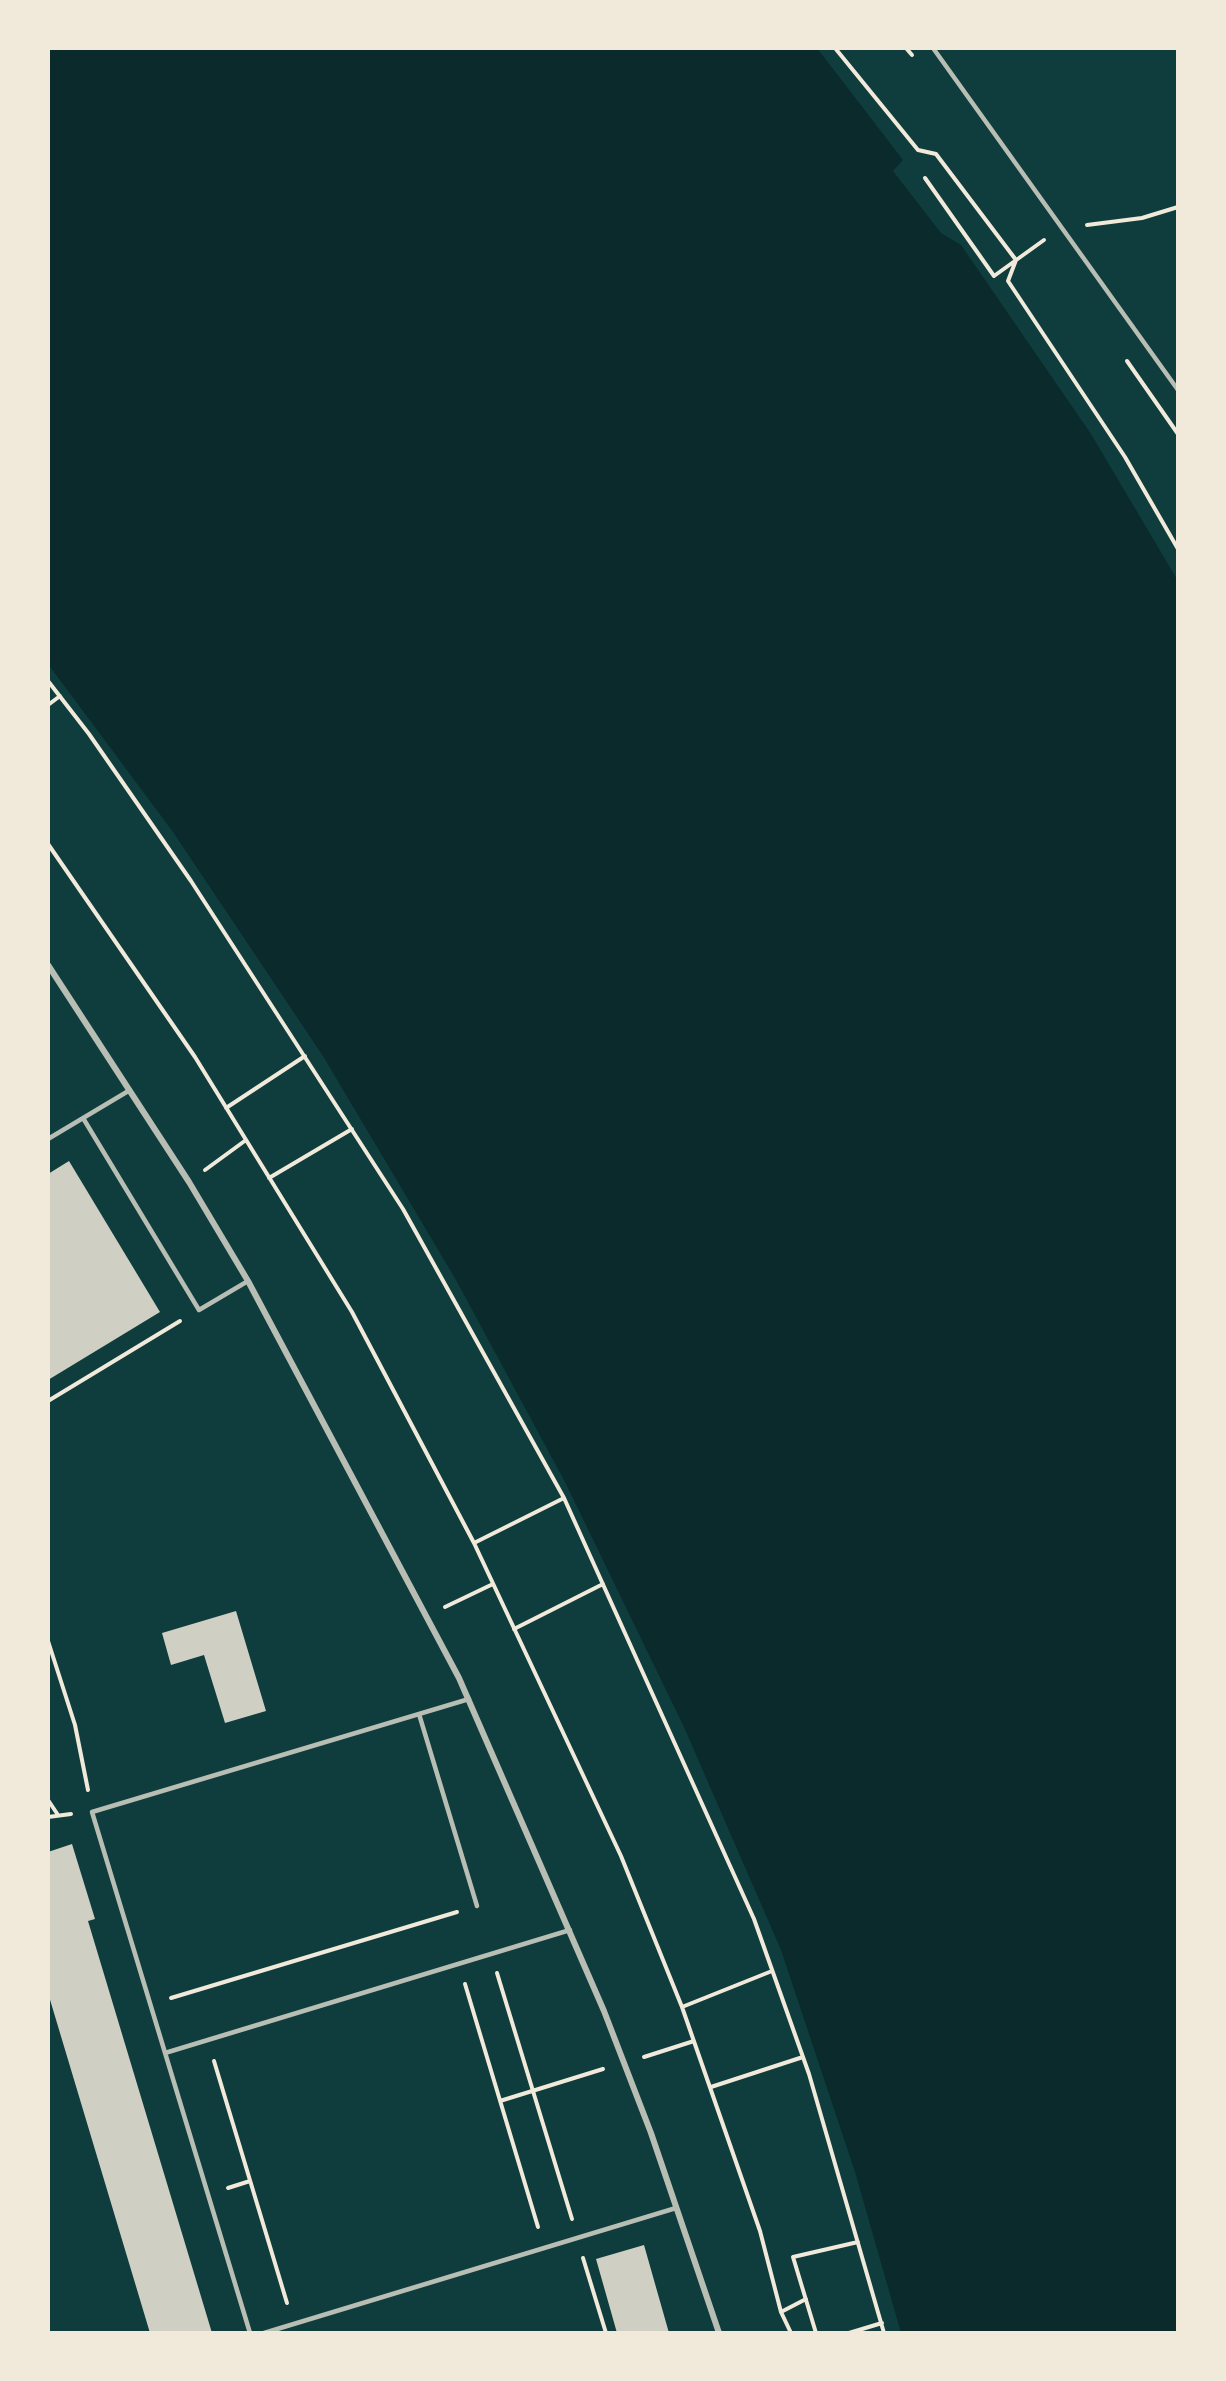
<!DOCTYPE html>
<html>
<head>
<meta charset="utf-8">
<style>
  body { margin:0 }
  #map { position:relative; width:1226px; height:2381px; overflow:hidden; background:#0f3d3e; font-family:"Exo 2",sans-serif }
  canvas { display:block }
  .frame { position:absolute; inset:0; border:50px solid #f1e9da; pointer-events:none }
</style>
</head>
<body>
<div id="map">
<canvas width="1226" height="2381"></canvas>
<div class="frame"></div>
</div>
<script>
const ctx = document.querySelector('canvas').getContext('2d');
ctx.lineJoin = 'round';
function fillPath(path, color) {
  ctx.fillStyle = color;
  ctx.fill(path, 'evenodd');
}
function trace(path, color, width, dash) {
  ctx.strokeStyle = color;
  ctx.lineWidth = width;
  ctx.lineCap = dash ? 'butt' : 'round';
  ctx.setLineDash(dash || []);
  ctx.stroke(path);
}
const water = new Path2D(`
  M48 48H817L903 160 893 171 941 233 961 245 1091 434 1178 581V2333H901L855 2172 781 1950 684 1727 565 1482 456 1280 323 1056 173 832 48 664Z`);
const building = new Path2D(`
  M69 1161 160 1312 48 1380V1174Z
  M236 1611 266 1711 225 1723 204 1655 171 1665 162 1633Z
  M72 1844 95 1919 88 1921 212 2333H150L48 1993V1852Z
  M644 2245 669 2333H617L596 2259Z`);
const path = new Path2D(`
  M835 48 918 150 936 154 1016 260 1008 281 1125 457 1178 549
  M906 48 912 55
  M925 178 994 276 1044 240
  M1087 225 1142 218 1178 207
  M1127 361 1178 434
  M48 681 89 734 191 881 403 1209 564 1498 754 1919 809 2074 884 2333
  M48 705 60 696
  M48 844 195 1057 352 1312 474 1543 621 1856 682 2007 760 2231 781 2312 791 2333
  M226 1108 305 1056
  M205 1170 246 1140
  M269 1178 352 1129
  M48 1401 180 1321
  M474 1543 564 1498
  M445 1607 493 1584
  M514 1629 603 1584
  M48 1641 75 1725 88 1790
  M48 1800 58 1815
  M48 1817 71 1814
  M497 1973 572 2219
  M465 1984 538 2227
  M171 1998 457 1912
  M682 2007 772 1971
  M644 2057 694 2041
  M214 2061 287 2303
  M711 2087 803 2057
  M500 2101 603 2069
  M228 2188 250 2181
  M583 2258 606 2333
  M781 2312 806 2299
  M816 2333 793 2257 858 2242
  M849 2333 882 2323`);
const service = new Path2D(`
  M933 48 1178 390
  M83 1118 199 1310 248 1281
  M48 1139 130 1090
  M469 1699 419 1714 477 1906
  M165 2053 570 1930
  M250 2333 92 1812 419 1714
  M264 2333 676 2208`);
const minor = new Path2D(`
  M48 965 189 1182 248 1281 459 1678 604 2011 651 2133 719 2333`);
fillPath(water, '#0a2a2b');
fillPath(building, '#cfcfc3');
trace(path, '#f1e9da', 4);
trace(service, '#b8beb3', 4.5);
trace(minor, '#b8beb3', 6);
</script>
</body>
</html>
